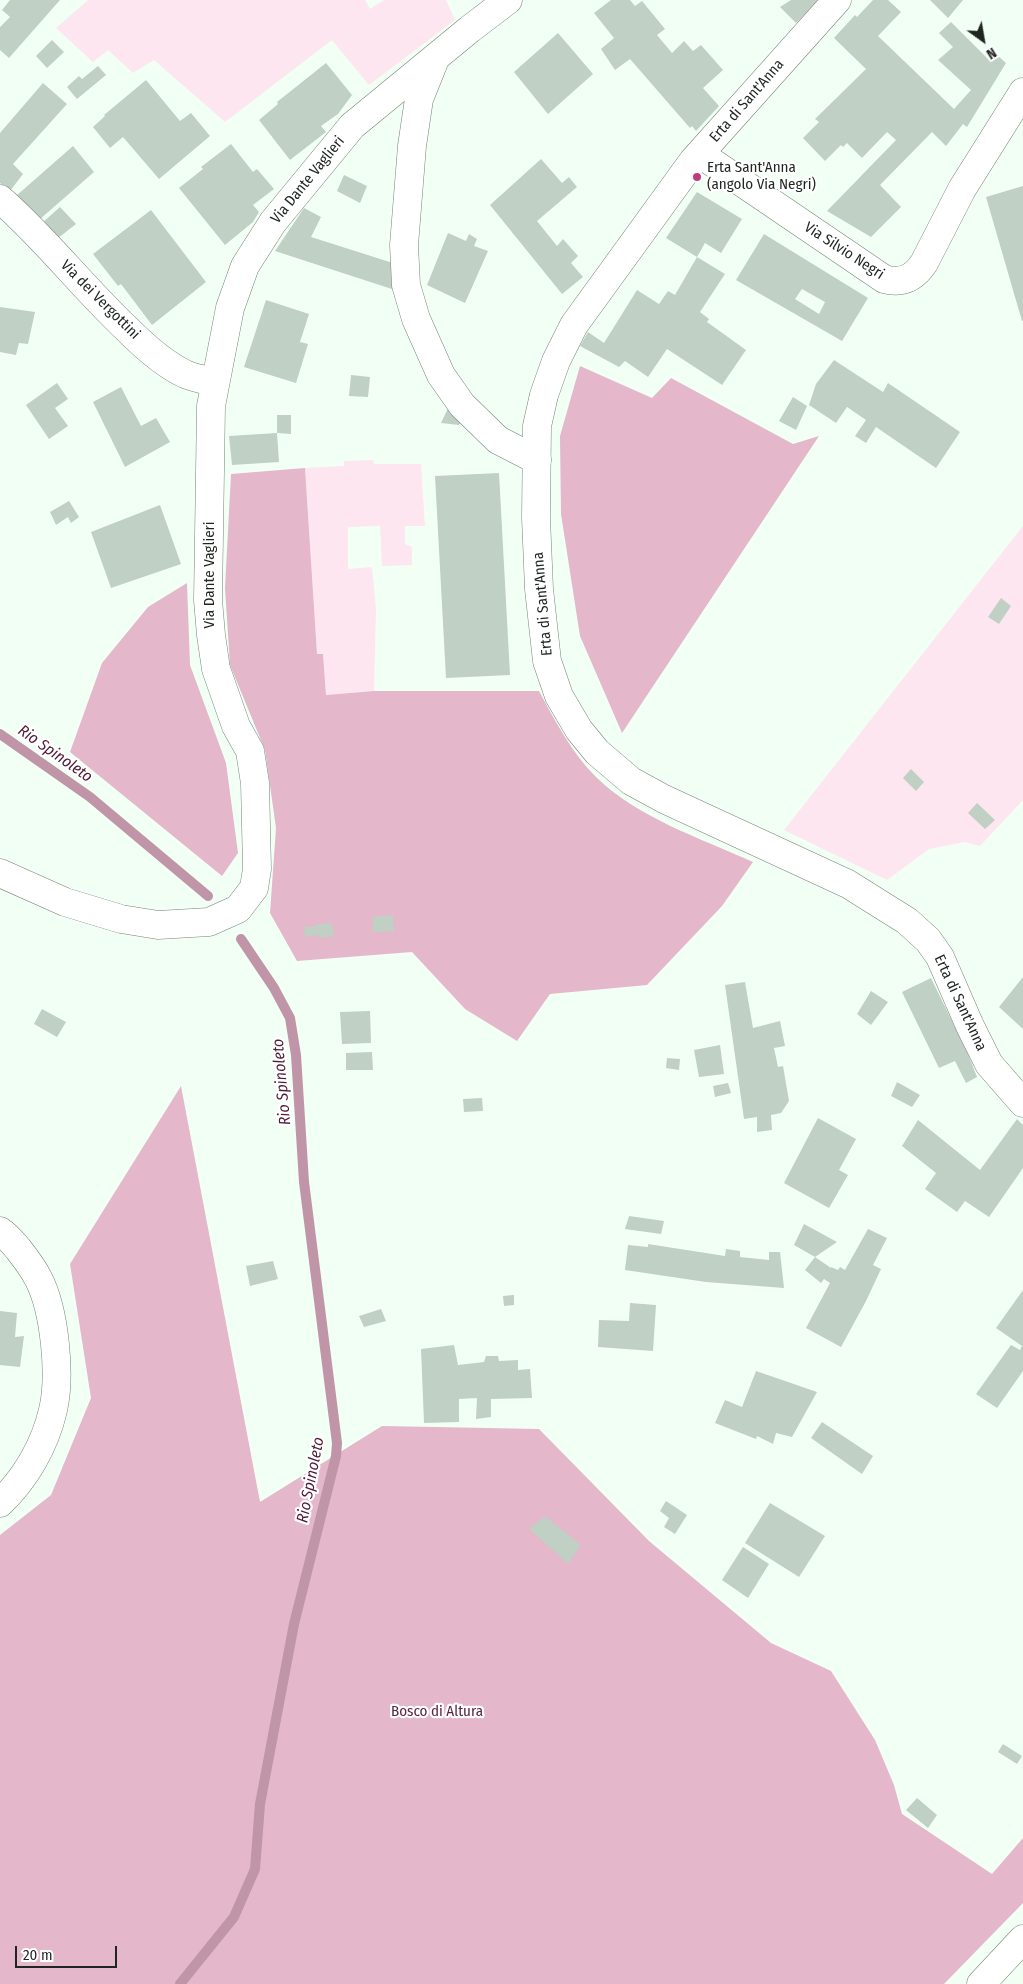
<!DOCTYPE html>
<html>
<head>
<meta charset="utf-8">
<style>
  body { margin:0 }
  #map { position:relative; width:1023px; height:1984px; overflow:hidden; background:#f2fff5; font-family:"Fira Sans Condensed",sans-serif }
  canvas { display:block }
  .north { position:absolute; left:958px; top:15px; width:50px; height:50px; -webkit-text-stroke:4px #fff; paint-order:stroke; rotate:148deg; font-size:14px; font-weight:700; line-height:20px; text-align:center; color:#1f2521 }
  .north::after { content:''; display:block; margin:auto; width:18px; height:22px; background:#1f2521; clip-path:polygon(50% 0,100% 100%,50% 72%,0 100%) }
  .scale { position:absolute; left:15px; top:1946px; width:102px; height:22px; box-sizing:border-box; border:2px solid #1f2521; border-top:0; padding-left:6px; font-size:15px; line-height:18px; white-space:nowrap; color:#1f2521; -webkit-text-stroke:4px #fff; paint-order:stroke }
</style>
</head>
<body>
<div id="map">
<canvas width="1023" height="1984"></canvas>
<div class="north">N</div>
<div class="scale">20 m</div>
</div>
<script>
const ctx = document.querySelector('canvas').getContext('2d');
ctx.lineJoin = 'round';
function fillPath(path, color) {
  ctx.fillStyle = color;
  ctx.fill(path, 'evenodd');
}
function trace(path, color, width, dash) {
  ctx.strokeStyle = color;
  ctx.lineWidth = width;
  ctx.lineCap = dash ? 'butt' : 'round';
  ctx.setLineDash(dash || []);
  ctx.stroke(path);
}
function drawText(font, color, halo, rows, align = 'center') {
  ctx.font = font + ' "Fira Sans Condensed",sans-serif';
  ctx.lineWidth = 4.5;
  ctx.setLineDash([]);
  ctx.textBaseline = 'middle';
  ctx.strokeStyle = halo;
  ctx.fillStyle = color;
  for (const [text, x, y, turn = 0] of rows) {
    ctx.save();
    ctx.translate(x, y);
    ctx.rotate((+turn || 0) * Math.PI / 180);
    ctx.textAlign = isNaN(turn) ? turn : align;
    if (halo) ctx.strokeText(text, 0, 0);
    ctx.fillText(text, 0, 0);
    ctx.restore();
  }
}
const green = new Path2D(`
  M88 0H365L370 9 384 0H446L455 20 369 85 332 40 225 122 154 60 133 73 108 50 93 62 56 28Z
  M373 460 374 464H421L425 526H405V544L412 547V565L382 566 380 526 348 527V569L372 567 376 609 374 691 326 695 323 655 317 654 305 468 344 466V461Z
  M1023 526V800L980 846 965 842 929 849 887 880 784 830Z`);
const forest = new Path2D(`
  M580 366 652 398 671 378 793 444 819 436 622 733 580 636 561 514 560 436Z
  M305 468 317 654H323L326 695 374 691H539C555 721 572 753 596 777 638 818 700 838 753 862L722 906 647 985 550 994 517 1041 465 1009 412 952 297 961 270 913 276 828 265 750 230 665 225 588 231 474Z
  M187 583 190 665 226 763 238 853 222 876 70 752 102 663 148 607Z
  M181 1086 260 1502 382 1426 539 1429 649 1541 771 1643 831 1671 875 1740 894 1785 902 1814 992 1874 1023 1838V1903L944 1984H0V1535L51 1495 91 1398 70 1264Z`);
const stream = new Path2D(`
  M0 734 90 797 208 896
  M180 1984 234 1917 255 1869 260 1804 294 1624 336 1456 337 1443 304 1182 296 1055 290 1018 274 988 241 939`);
const building = new Path2D(`
  M10 0H60L9 58 0 50V27L10 17 2 10Z
  M611 0H630L635 6 642 1 665 29 657 35 672 53 684 41 693 51 701 45 723 70 703 88 719 106 696 131 692 126 690 128 630 59 615 70 601 49 614 38 594 13Z
  M791 0H820L796 23 780 7Z
  M873 0H888L901 12 878 36 954 109 971 90 938 60 953 47 939 33 951 22 990 61 996 54 1006 63 967 127 963 124 946 146 932 132 880 185 901 207 871 237 827 211 896 140 887 132 862 158 847 143 843 147 841 145 825 161 803 138 819 122 815 119 866 69 834 38 855 15 857 17Z
  M930 0H963L948 18Z
  M558 33 593 74 548 114 514 72Z
  M52 40 64 52 47 68 36 56Z
  M326 63 352 95 338 114 321 126 326 132 290 160 259 120 278 104 277 102Z
  M98 66 106 75 77 99 67 87 79 76 82 79Z
  M146 80 180 121 191 113 210 136 159 179 123 137 110 148 93 127 105 116 104 115Z
  M43 83 67 104 13 164 23 174 10 191 0 183V133Z
  M231 144 253 172 257 169 274 189 253 205 259 212 253 222 225 245 179 188 203 169 201 167Z
  M73 146 94 172 39 220 16 196Z
  M541 159 562 183 569 177 577 187 537 221 557 246 563 239 578 256 571 263 583 277 562 294 490 205Z
  M344 175 367 186 360 203 337 191Z
  M1023 186V321H1022L986 197Z
  M697 192 742 219 721 253 705 243 697 257 666 238Z
  M60 207 76 224 57 239 42 223Z
  M304 208 321 217 311 237 396 264 398 291 275 251Z
  M151 210 206 282 152 325 121 284 118 286 93 254Z
  M448 233 466 241 469 234 477 239 474 246 488 251 465 303 427 285Z
  M764 234 868 298 842 341 736 280ZM802 289 825 302 819 314 795 299Z
  M697 257 725 274 700 312 709 319 707 322 746 350 722 385 667 349 648 377 625 361 619 367 580 346 588 332 604 343 637 290 659 304 668 291 675 295Z
  M266 300 309 314 300 342 308 344 296 383 244 367Z
  M0 307 35 312 28 344 19 343 16 355 0 352Z
  M834 360 883 392 888 383 960 432 936 468 876 427 866 443 855 436 866 420 847 407 836 423 809 405 816 384Z
  M351 375 370 377 368 397 349 396Z
  M57 383 68 399 55 408 68 426 49 439 26 405Z
  M121 387 141 426 156 418 170 442 125 467 93 402Z
  M793 397 807 406 796 430 779 421Z
  M450 404 463 419 459 425 441 423Z
  M277 415H291V434L277 433Z
  M277 433 279 462 232 465 229 436Z
  M499 473 510 675 446 678 435 476Z
  M69 501 79 517 71 523 68 517 56 525 50 512Z
  M160 505 181 564 111 588 91 532Z
  M1001 598 1011 606 999 624 988 617Z
  M911 769 924 782 916 791 903 778Z
  M977 803 995 820 985 829 968 813Z
  M393 915 394 931 372 932 373 917Z
  M332 923 334 936 319 938V935L305 937 304 927 317 926V924Z
  M1023 977V1029L999 1007Z
  M931 978 968 1054 977 1077 966 1083 955 1061 939 1068 902 992Z
  M745 982 753 1028 780 1021 785 1046 774 1048 778 1067 783 1066 789 1101 781 1113 771 1115 772 1130 757 1132V1117L744 1119 725 985Z
  M871 991 888 1002 871 1025 857 1014Z
  M42 1009 66 1022 57 1037 34 1024Z
  M370 1011 371 1043 342 1044 340 1012Z
  M720 1045 724 1074 699 1077 694 1050Z
  M372 1052 373 1070H346V1053Z
  M667 1058 680 1059 679 1070 666 1068Z
  M897 1082 920 1095 912 1107 891 1096Z
  M728 1083 731 1093 715 1097 713 1086Z
  M482 1098 483 1111 464 1112 463 1099Z
  M818 1118 856 1139 839 1170 848 1175 829 1208 784 1183Z
  M1017 1119 1023 1125V1168L989 1217 965 1201 957 1212 925 1189 936 1173 902 1146 918 1120 980 1170Z
  M629 1216 664 1221 661 1234 625 1229Z
  M804 1224 837 1242 815 1257 831 1268V1267L838 1270 840 1267 845 1270 868 1229 887 1238 873 1265 881 1269 866 1301 841 1347 806 1328 830 1283 824 1279 821 1283 805 1270 815 1257 794 1245Z
  M648 1244 725 1256 726 1249 740 1251V1257L769 1260V1252H780L784 1288 706 1282 625 1270 628 1245 648 1247Z
  M273 1261 278 1279 250 1286 246 1266Z
  M1023 1290V1371L997 1408 976 1394 1011 1345 1020 1350 1022 1346 996 1328Z
  M514 1295V1305L504 1306 503 1296Z
  M630 1303 656 1305 653 1351 598 1347 599 1320 629 1321Z
  M381 1309 386 1321 364 1327 359 1316Z
  M0 1311 17 1313 15 1337 24 1336 20 1367 0 1365Z
  M454 1345 458 1365 484 1362 486 1356H498L499 1361 518 1360V1370L530 1369 532 1398 491 1399V1417L476 1419 477 1398 459 1399V1422L424 1423 421 1349Z
  M756 1371 817 1392 792 1437 776 1433 773 1444 757 1436 756 1439 715 1423 725 1400 742 1407Z
  M822 1422 873 1456 862 1474 811 1438Z
  M666 1501 687 1515 675 1534 664 1527 669 1518 660 1511Z
  M770 1503 825 1536 799 1577 745 1543Z
  M545 1516 581 1545 568 1564 529 1529Z
  M743 1547 769 1564 748 1598 722 1580Z
  M1003 1744 1022 1756 1017 1764 998 1752Z
  M917 1798 937 1815 928 1828 906 1810Z`);
const street = new Path2D(`
  M435 59 419 99 412 146 404 245 406 285 416 319 441 375 462 405 498 440 537 460
  M700 154 884 279C902 284 914 278 924 263L962 189 1023 92
  M0 199C46 239 83 288 128 330 144 346 164 364 185 374 194 378 205 380 214 382
  M0 873 65 902 121 919 158 925 209 922 238 909 254 888 257 869 255 783 250 751 236 726 216 669 211 635 208 600 211 406 230 308 245 266 273 222 352 126 470 29 508 0
  M0 1231C8 1236 13 1243 19 1250 26 1259 33 1268 38 1278 55 1310 61 1376 53 1410 45 1445 26 1478 0 1503`);
const secondary = new Path2D(`
  M837 0 693 161 574 325 556 361 544 395 537 426 536 518 539 589 547 661 559 696 579 730 597 752 631 781 664 799 848 884 907 921 928 940 940 957 970 1026 989 1064 1023 1103`);
const primary = new Path2D(`
  M981 1984 1023 1939`);
const markers = [
  [697,177,5,"#bf3c83"]
];
const streetNames = [
  ["Erta di Sant'Anna",747,101,-49],
  ["Via Dante Vaglieri",308,180,-51],
  ["Via Silvio Negri",844,251,33],
  ["Via dei Vergottini",100,300,45],
  ["Via Dante Vaglieri",210,575,-90],
  ["Erta di Sant'Anna",543,604,-95],
  ["Erta di Sant'Anna",960,1003,65]
];
const poiNames = [
  ["Erta Sant'Anna",707,168],
  ["(angolo Via Negri)",707,185]
];
const parkNames = [
  ["Bosco di Altura",437,1712]
];
const waterNames = [
  ["Rio Spinoleto",55,754,35],
  ["Rio Spinoleto",282,1082,-95],
  ["Rio Spinoleto",311,1480,-79]
];
fillPath(green, '#fee6f0');
fillPath(forest, '#e4b7ca');
trace(stream, '#c095a8', 10);
fillPath(building, '#c0d0c4');
trace(street, '#758378', 29);
trace(secondary, '#758378', 29);
trace(primary, '#758378', 29);
trace(street, '#fff', 28);
trace(secondary, '#fff', 28);
trace(primary, '#fff', 28);
for (const [x, y, r, color] of markers) {
  const dot = new Path2D();
  dot.arc(x, y, r, 0, 2 * Math.PI);
  ctx.fillStyle = color;
  ctx.fill(dot);
  trace(dot, '#fff', 2);
}
drawText('15px', '#1f2521', '#fff', streetNames);
drawText('15px', '#1f2521', '#fff', poiNames, 'left');
drawText('15px', '#5c2541', '#fff', parkNames);
drawText('italic 16px', '#501a36', '#fff', waterNames);
</script>
</body>
</html>
